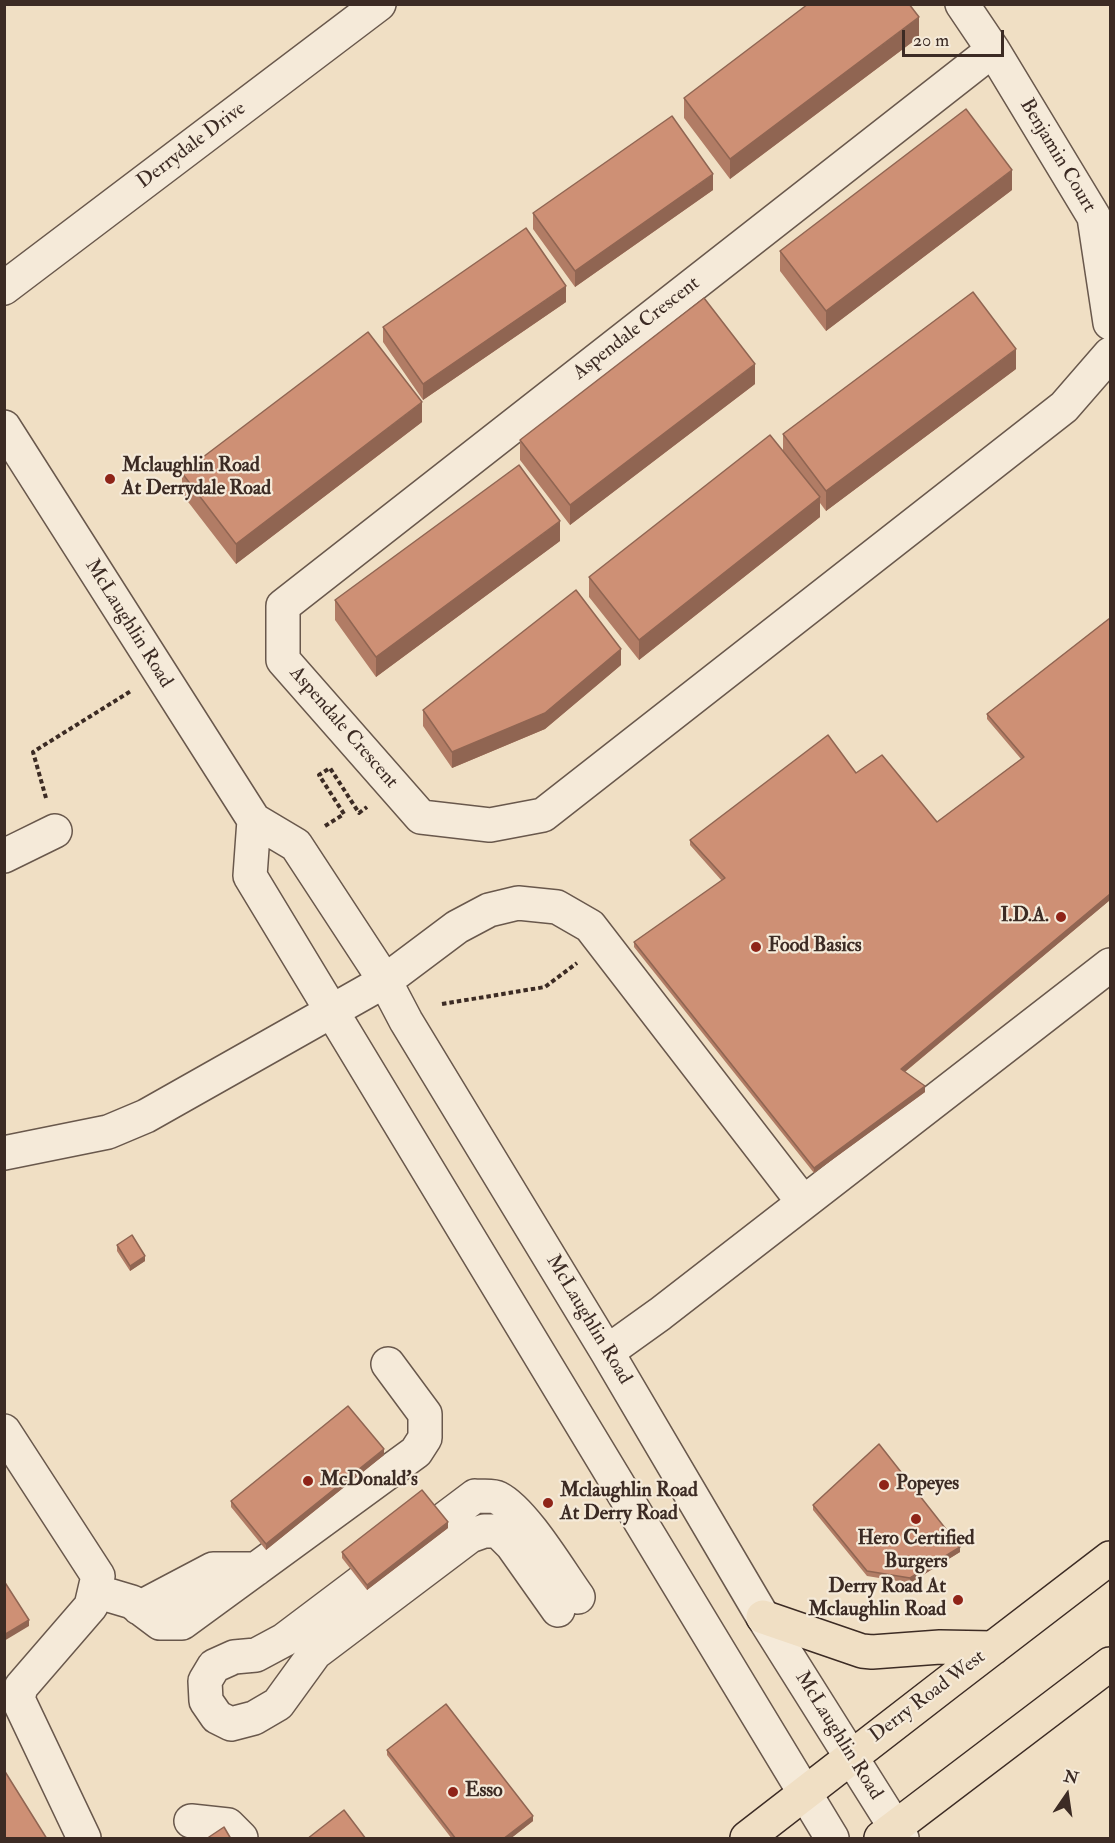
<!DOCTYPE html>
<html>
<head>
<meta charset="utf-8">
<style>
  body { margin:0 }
  #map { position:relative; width:1115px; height:1843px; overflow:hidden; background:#f0dfc4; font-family:"IM FELL Double Pica",serif }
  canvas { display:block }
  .frame { position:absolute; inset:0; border:6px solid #3c2b24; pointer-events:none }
  .north { position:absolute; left:1037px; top:1765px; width:60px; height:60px; -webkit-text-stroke:4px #f5ead9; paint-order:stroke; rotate:13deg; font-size:16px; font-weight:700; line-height:24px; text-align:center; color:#3c2b24 }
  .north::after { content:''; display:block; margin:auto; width:21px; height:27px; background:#3c2b24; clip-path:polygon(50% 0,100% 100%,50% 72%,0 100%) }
  .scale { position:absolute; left:902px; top:30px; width:102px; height:27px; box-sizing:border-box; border:3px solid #3c2b24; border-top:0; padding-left:8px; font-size:18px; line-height:21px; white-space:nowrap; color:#3c2b24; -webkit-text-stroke:4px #f5ead9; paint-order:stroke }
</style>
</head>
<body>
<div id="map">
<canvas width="1115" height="1843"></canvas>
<div class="frame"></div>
<div class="north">N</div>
<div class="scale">20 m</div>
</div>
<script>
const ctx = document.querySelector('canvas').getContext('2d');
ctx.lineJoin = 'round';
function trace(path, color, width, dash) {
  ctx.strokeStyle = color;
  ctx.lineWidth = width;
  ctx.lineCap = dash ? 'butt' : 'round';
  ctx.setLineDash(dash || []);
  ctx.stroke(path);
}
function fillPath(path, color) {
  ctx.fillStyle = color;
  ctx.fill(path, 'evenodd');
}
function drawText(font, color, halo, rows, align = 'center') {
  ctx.font = font + ' "IM FELL Double Pica",serif';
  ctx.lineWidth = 4.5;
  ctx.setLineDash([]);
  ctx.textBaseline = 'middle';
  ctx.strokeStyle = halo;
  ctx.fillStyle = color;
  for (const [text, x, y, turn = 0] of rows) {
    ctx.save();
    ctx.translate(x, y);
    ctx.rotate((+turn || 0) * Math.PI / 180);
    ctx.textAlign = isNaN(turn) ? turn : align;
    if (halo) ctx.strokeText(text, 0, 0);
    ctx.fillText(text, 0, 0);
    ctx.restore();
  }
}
const path = new Path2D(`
  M46 798 33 752 131 691
  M325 826 344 814 319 775 330 768 359 813 367 807
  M442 1004 545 987 577 963`);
const minor = new Path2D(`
  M962 4 993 50 1094 217 1110 323
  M993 50 283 606V660L421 817 490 825 543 815 1064 407 1110 354
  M4 288 379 4
  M4 427 254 820 296 845 385 981 406 1021 607 1352 763 1617 902 1838
  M254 820 250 876 832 1838
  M4 856 55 831
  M4 1153 108 1132 146 1116 385 981 457 927 489 910 518 903 557 907 590 926 803 1202
  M607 1352 660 1314 1110 965
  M4 1431 98 1576 91 1606 21 1687 18 1699 84 1838
  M95 1591 132 1602 160 1623H182L416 1452 425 1438V1414L388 1364
  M139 1608 213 1569H256
  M558 1610 512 1545 498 1531H484L470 1536 315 1653 278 1704 254 1718 231 1724 217 1717 206 1701 205 1681 214 1666 234 1657 256 1655 284 1640 475 1496C482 1497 492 1495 498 1498 524 1511 560 1572 578 1597
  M191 1821 228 1825 241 1838`);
const major = new Path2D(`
  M763 1617 862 1651 872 1652 940 1647 993 1648
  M747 1838C867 1744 989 1651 1110 1558
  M881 1838 1110 1664`);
const wall = new Path2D(`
  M919 37 730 179 684 118V98Z
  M713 190 575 287 533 229V213Z
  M1012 190 826 331 780 271V251Z
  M566 302 423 400 383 342V327Z
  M1016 369 826 511 820 503V517L639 660 589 597V577L783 451V434Z
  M755 384 570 525 520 460V440Z
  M422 422 236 564 182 494V473Z
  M560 541 376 677 335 620V600Z
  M1110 618V900L905 1072 925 1092 814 1173 634 947V942L722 881 690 845V840L856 773 937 822 1021 759 987 719V714Z
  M621 665 545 729 452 768 423 726V710Z
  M117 1245 145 1261 130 1271 117 1251Z
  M384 1455 266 1550 231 1507V1501Z
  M813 1505 960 1552 910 1583 867 1576 813 1510Z
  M448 1528 367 1590 342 1558V1552Z
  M387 1750 533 1821 510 1839H452L387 1755Z`);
const shadedWall = new Path2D(`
  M919 17V37L730 179V159Z
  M1012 170V190L826 331V311Z
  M713 174V190L575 287V271Z
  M566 286V302L423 400V384Z
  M1016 349V369L826 511V491Z
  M755 364V384L570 525V505Z
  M422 402V422L236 564V544Z
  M820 497V517L639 660V640Z
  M560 521V541L376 677V657Z
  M621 649V665L545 729 452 768V752Z
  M1110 894V900L901 1075V1069Z
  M925 1086V1092L814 1173V1168Z
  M145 1256V1261L130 1271V1266Z
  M384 1449V1455L266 1550V1544Z
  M448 1522V1528L367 1590V1585Z
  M960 1547V1552L910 1583V1578Z
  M29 1620V1626L4 1641V1635Z
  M533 1816V1821L510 1839H503Z`);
const building = new Path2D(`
  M808 4H909L919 17 730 159 684 98Z
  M966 109 1012 170 826 311 780 251Z
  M672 116 713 174 575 271 533 213Z
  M526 228 566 286 423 384 383 327Z
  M973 292 1016 349 826 491 783 434Z
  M704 298 755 364 570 505 520 440Z
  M368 332 422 402 236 544 182 473Z
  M770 435 820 497 639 640 589 577Z
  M519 465 560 521 376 657 335 600Z
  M576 590 621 649 545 713 452 752 423 710Z
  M1110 618V894L901 1069 925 1086 814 1168 634 942 725 878 690 840 828 735 856 773 882 755 937 822 1024 757 987 714Z
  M132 1235 145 1256 130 1266 117 1245Z
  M348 1406 384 1449 266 1544 231 1501Z
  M879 1444 960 1547 910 1578 867 1571 813 1505Z
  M422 1490 448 1522 367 1585 342 1552Z
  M4 1581 29 1620 4 1635Z
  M446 1704 533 1816 503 1839H456L387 1750Z
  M4 1770 47 1839H4Z
  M344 1810 366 1839H307Z
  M224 1827 231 1839H206Z`);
const markers = [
  [110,479,6,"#8f2418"],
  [1061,917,6,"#8f2418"],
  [756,947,6,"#8f2418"],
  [308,1481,6,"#8f2418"],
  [884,1485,6,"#8f2418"],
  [548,1503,6,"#8f2418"],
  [916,1519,6,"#8f2418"],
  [958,1600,6,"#8f2418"],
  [453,1792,6,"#8f2418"]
];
const streetNames = [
  ["Derrydale Drive",192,146,-37],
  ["Benjamin Court",1057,156,59],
  ["Aspendale Crescent",637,329,-38],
  ["McLaughlin Road",128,624,58],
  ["Aspendale Crescent",343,728,49],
  ["McLaughlin Road",588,1320,59],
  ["Derry Road West",928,1697,-37],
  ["McLaughlin Road",838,1736,58]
];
const poiNames = [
  ["Mclaughlin Road",122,467],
  ["At Derrydale Road",122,490],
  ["I.D.A.",1049,917,"right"],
  ["Food Basics",768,947],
  ["McDonald's",320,1481],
  ["Popeyes",896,1485],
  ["Mclaughlin Road",560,1492],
  ["At Derry Road",560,1515],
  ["Hero Certified",916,1540,"center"],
  ["Burgers",916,1563,"center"],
  ["Derry Road At",946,1588,"right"],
  ["Mclaughlin Road",946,1611,"right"],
  ["Esso",465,1792]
];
trace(minor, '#69584c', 36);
trace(major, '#3c2b24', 36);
trace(path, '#3c2b24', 4, [4.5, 3]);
trace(minor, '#f5ead9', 33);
trace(major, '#f0dfc4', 33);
fillPath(wall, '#b17c65');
fillPath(shadedWall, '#906552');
fillPath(building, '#ce9075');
trace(building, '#906552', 1.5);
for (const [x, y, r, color] of markers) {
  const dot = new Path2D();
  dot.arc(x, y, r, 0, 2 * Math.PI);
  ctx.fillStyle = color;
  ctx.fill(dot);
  trace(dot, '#f5ead9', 2);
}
drawText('20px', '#3c2b24', '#f5ead9', streetNames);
drawText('bold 20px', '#3c2b24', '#f5ead9', poiNames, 'left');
</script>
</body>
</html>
